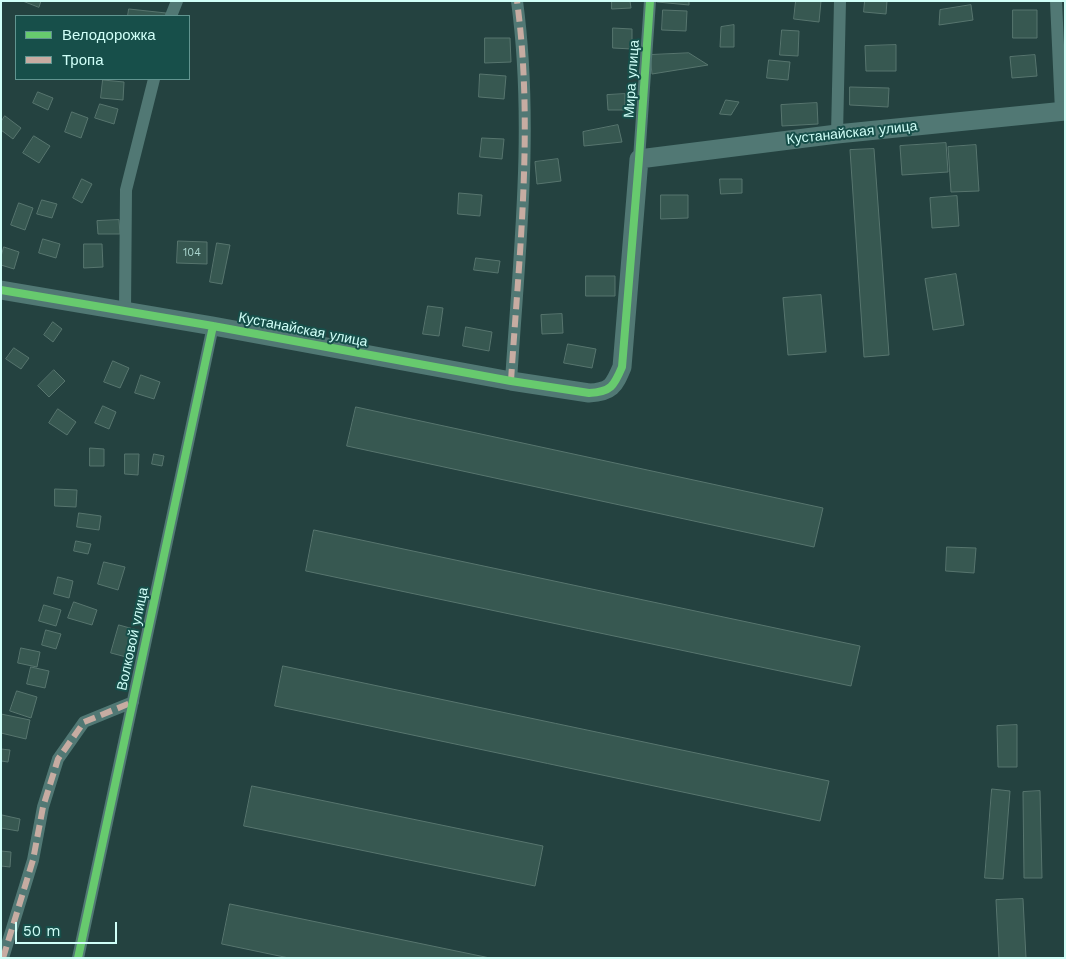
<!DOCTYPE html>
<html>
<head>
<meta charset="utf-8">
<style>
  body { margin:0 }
  #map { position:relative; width:1066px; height:959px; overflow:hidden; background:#244240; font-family:"Work Sans",sans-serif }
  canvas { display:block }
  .frame { position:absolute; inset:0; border:2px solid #d0fff8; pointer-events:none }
  .legend { position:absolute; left:15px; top:15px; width:175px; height:65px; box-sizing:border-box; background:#174f4a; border:1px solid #619590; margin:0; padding:6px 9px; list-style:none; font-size:15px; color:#d0fff8 }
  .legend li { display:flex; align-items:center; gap:10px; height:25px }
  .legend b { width:25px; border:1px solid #619590 }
  .scale { position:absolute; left:15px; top:922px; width:102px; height:22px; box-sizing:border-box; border:2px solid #d0fff8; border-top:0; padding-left:6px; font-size:15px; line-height:18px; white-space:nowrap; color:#d0fff8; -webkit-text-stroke:4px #174f4a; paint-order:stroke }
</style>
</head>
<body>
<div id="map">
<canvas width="1066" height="959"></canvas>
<div class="frame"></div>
<ul class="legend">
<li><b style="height:6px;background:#67ca6e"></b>Велодорожка</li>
<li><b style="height:6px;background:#c7aca2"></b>Тропа</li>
</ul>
<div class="scale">50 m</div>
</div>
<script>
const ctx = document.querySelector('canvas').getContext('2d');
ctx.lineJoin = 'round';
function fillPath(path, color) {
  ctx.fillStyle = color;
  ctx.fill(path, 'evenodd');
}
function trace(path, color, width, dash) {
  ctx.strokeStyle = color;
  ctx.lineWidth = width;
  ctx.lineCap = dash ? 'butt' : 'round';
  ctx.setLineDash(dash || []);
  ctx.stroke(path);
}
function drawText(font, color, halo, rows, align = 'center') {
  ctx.font = font + ' "Work Sans",sans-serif';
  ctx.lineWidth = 4;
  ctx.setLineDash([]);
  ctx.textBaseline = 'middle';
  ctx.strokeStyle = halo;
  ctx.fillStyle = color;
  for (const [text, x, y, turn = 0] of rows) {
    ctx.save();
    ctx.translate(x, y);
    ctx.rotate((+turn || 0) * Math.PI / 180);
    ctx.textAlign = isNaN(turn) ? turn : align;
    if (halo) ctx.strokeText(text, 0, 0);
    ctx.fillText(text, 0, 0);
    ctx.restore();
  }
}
const building = new Path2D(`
  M23 1H41L39 7Z
  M612 1H630L631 8 612 9Z
  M657 1H689V5L657 2Z
  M796 1H821L819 22 794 19Z
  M865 1H887L886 14 864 12Z
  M971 5 973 20 939 25 940 10Z
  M129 9 166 13V16H128Z
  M663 10 687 11 686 31 662 30Z
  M1013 10H1037V38H1013Z
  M734 25V47H720L721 27Z
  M613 28 632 29V49L613 48Z
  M782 30 799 31 798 56 780 55Z
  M485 38H510L511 62 485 63Z
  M896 45V71H866L865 46Z
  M689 53 708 65 652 74 650 55Z
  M1035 55 1037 76 1012 78 1010 57Z
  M769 60 790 62 788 80 767 78Z
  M480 74 506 76 504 99 479 97Z
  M103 80 124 82 123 100 101 98Z
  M850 87 889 88 888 107 850 105Z
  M38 92 53 98 48 110 33 103Z
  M625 94V110H608L607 95Z
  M726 100 739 102 731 115 720 114Z
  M817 103 818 124 782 126 781 105Z
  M100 104 118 109 114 124 95 118Z
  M72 112 88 118 81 138 65 132Z
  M5 116 21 128 13 139 1 130V122Z
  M618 125 622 142 584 146 583 132Z
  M34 136 50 146 39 163 23 153Z
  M482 138 504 139 502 159 480 157Z
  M946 143 948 172 902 175 900 146Z
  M976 145 979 191 951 192 948 147Z
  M874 149 889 355 864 357 850 150Z
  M558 159 561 181 537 184 535 162Z
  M82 179 92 184 82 203 73 198Z
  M720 179H742V193L721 194Z
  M459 193 482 195 480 216 458 214Z
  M661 195H688V218L661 219Z
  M957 196 959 226 932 228 930 198Z
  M42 200 57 204 52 218 37 214Z
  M19 203 33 208 25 230 11 225Z
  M119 220 120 234H98L97 221Z
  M43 239 60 244 56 258 39 253Z
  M178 241 207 242V264L177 263Z
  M217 243 230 245 222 284 210 282Z
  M84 244H102L103 267 84 268Z
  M4 247 19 252 14 269 1 265V257Z
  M476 258 500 261 498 273 474 270Z
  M956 274 964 325 933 330 925 279Z
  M586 276H615V296H586Z
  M821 295 826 352 788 355 783 298Z
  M428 306 443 308 439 336 423 334Z
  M562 314 563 333 542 334 541 315Z
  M53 322 62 329 53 342 44 335Z
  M466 327 492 332 489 351 463 346Z
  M568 344 596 349 592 368 564 363Z
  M14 348 29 358 21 369 6 359Z
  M113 361 129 368 120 388 104 382Z
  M54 370 65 381 49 397 38 386Z
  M141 375 160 382 154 399 135 393Z
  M103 406 116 412 109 429 95 423Z
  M356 407 823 508 814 547 347 446Z
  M58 409 76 422 67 435 49 423Z
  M90 448 104 449V466H90Z
  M125 454H139L138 475 125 474Z
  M154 454 164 456 162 466 152 464Z
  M55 489 77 490 76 507 55 506Z
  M79 513 101 516 99 530 77 527Z
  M314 530 860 646 851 686 306 571Z
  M76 541 91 544 88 554 74 551Z
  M947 547 976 548 974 573 946 571Z
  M104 562 125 567 118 590 98 584Z
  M58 577 73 581 69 598 54 594Z
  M74 602 97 610 92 625 68 618Z
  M44 605 61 610 56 626 39 621Z
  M119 625 137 630 130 658 111 653Z
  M46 630 61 634 56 649 42 645Z
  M21 648 40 652 37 667 18 663Z
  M283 666 829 781 820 821 275 706Z
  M31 667 49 671 45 688 27 684Z
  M17 691 37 697 31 718 10 711Z
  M1 714 30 720 26 739 1 733Z
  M1017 725V767H998L997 726Z
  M1 749 10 750 8 762 1 761Z
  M252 786 543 846 535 886 244 826Z
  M992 789 1010 791 1003 879 985 878Z
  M1040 791 1042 878H1024L1023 792Z
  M2 815 20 819 18 831 1 828Z
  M1 851 11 852 10 867 1 866Z
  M1023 899 1026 958H999L996 900Z
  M230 904 490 958H289L222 944Z`);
const street = new Path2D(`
  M1056 1 1061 111
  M171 16 177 1
  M837 134 840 1
  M639 159 650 1
  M125 311 126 190 154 79
  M511 381C519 255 534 127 517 1
  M3 958 33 860 43 807 58 759 84 722 133 702
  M78 958 213 326`);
const secondary = new Path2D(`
  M1 290 213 326 511 381 589 393C611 392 614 386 622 367L639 159 837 134 1065 111`);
const quiet = new Path2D(`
  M511 381C519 255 534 127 517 1
  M3 958 33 860 43 807 58 759 84 722 133 702`);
const cycleway = new Path2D(`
  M1 290 213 326 511 381 589 393C611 392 614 386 622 367L639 159 650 1
  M78 958 213 326`);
const numberNames = [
  ["104",192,253]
];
const streetNames = [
  ["Мира улица",632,79,-86],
  ["Кустанайская улица",852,133,-6],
  ["Кустанайская улица",303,330,11],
  ["Волковой улица",133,639,-78]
];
fillPath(building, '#375851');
trace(building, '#57756e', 1);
trace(street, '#517874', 12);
trace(secondary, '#517874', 19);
trace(quiet, '#c7aca2', 6, [12, 6]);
trace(cycleway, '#67ca6e', 8);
drawText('11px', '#aad5ce', null, numberNames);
drawText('14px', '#d0fff8', '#174f4a', streetNames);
</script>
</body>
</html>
